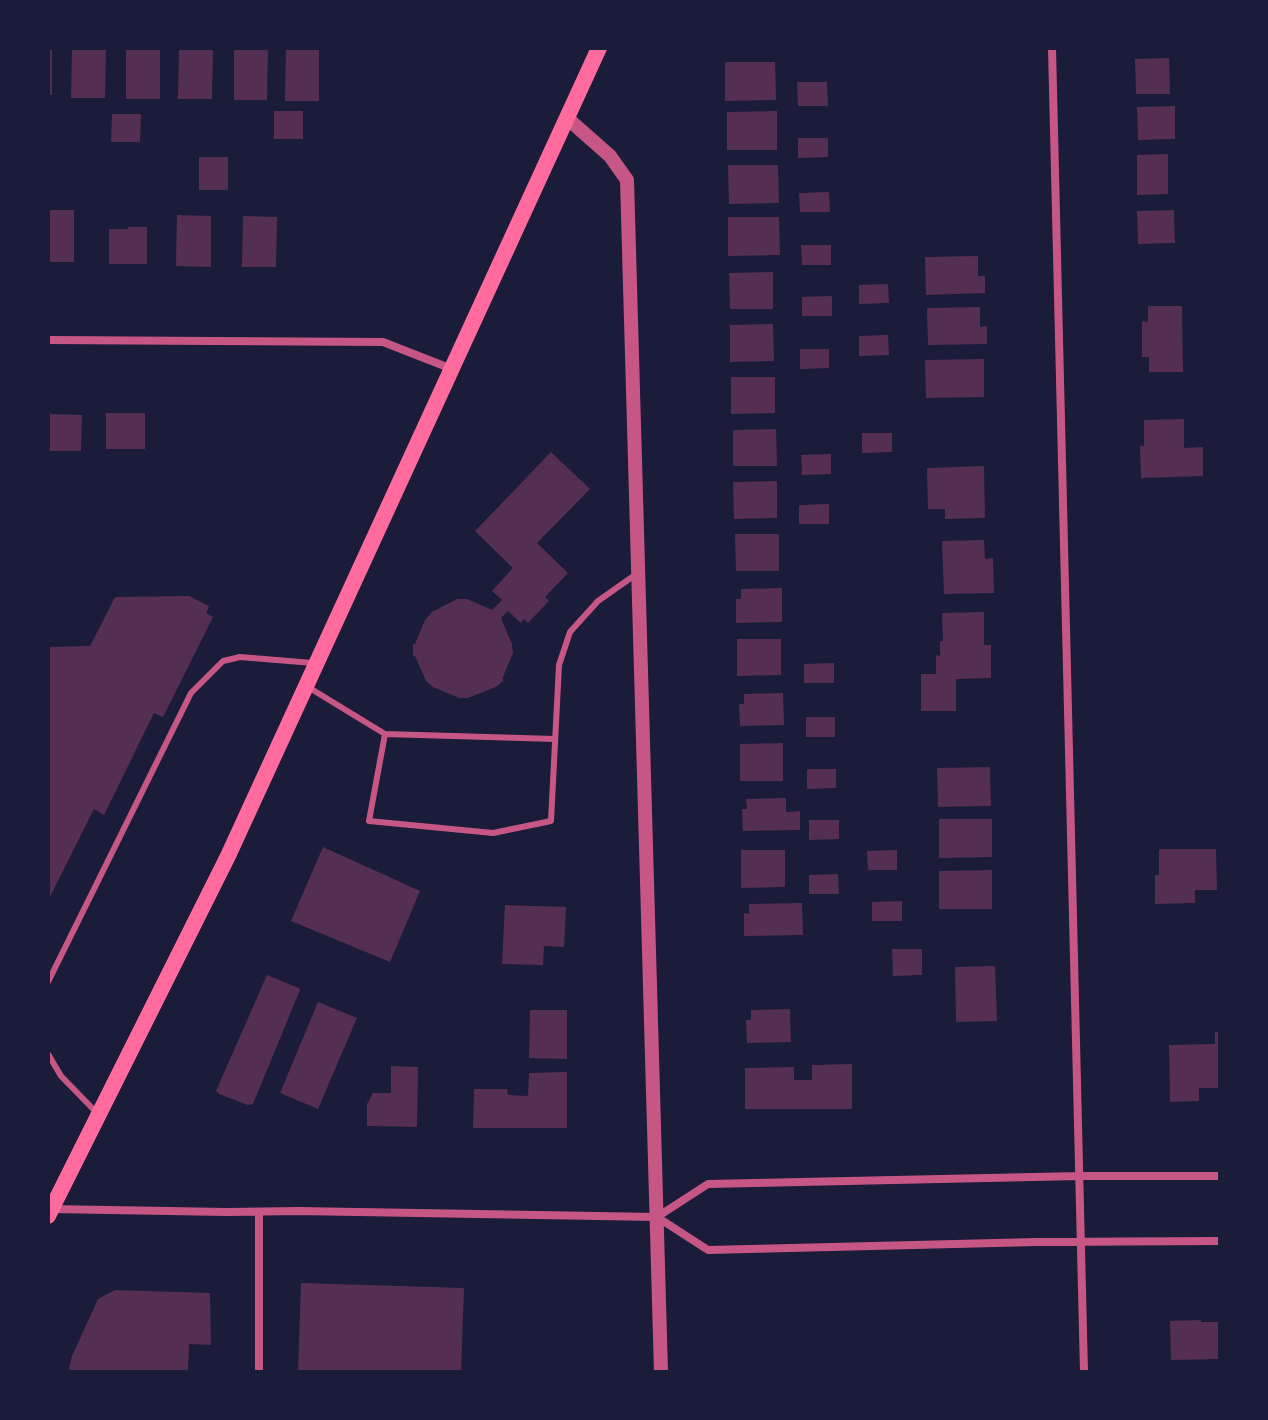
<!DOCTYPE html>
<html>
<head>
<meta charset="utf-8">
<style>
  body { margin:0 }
  #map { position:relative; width:1268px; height:1420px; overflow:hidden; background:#1b1b3a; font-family:Cabin,sans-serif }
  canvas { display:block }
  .frame { position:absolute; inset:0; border:50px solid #1b1b3a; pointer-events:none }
</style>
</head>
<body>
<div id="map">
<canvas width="1268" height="1420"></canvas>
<div class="frame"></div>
</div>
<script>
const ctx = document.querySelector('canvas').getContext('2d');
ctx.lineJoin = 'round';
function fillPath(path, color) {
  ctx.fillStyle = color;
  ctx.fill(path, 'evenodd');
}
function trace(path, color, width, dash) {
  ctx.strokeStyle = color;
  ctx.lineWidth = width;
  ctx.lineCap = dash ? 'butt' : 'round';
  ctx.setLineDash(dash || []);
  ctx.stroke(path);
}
const building = new Path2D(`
  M48 48H52V95H48Z
  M72 48H106L105 98H71Z
  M126 48H160V99H126Z
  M179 48H213L212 99H178Z
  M234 48H268L267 100H234Z
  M286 48H319V101H285Z
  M1169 58 1170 94H1136L1135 59Z
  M725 62H775L776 100 725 101Z
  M797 82H827L828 106H798Z
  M1175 106V139L1138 140 1137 107Z
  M274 111H303V139H274Z
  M777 111V150H727V112Z
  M112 114H141L140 142H111Z
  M798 138H828V157L798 158Z
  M1168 154V194L1137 195V155Z
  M199 157H228V190H199Z
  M728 165H778L779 203 729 204Z
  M829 192 830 212H800L799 193Z
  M48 210H74V262H48Z
  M1174 210 1175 243 1138 244 1137 211Z
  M177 215 211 216V267L176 266Z
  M243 216 277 217 276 267H242Z
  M728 217H779L780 255 728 256Z
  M128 227H147V264H109V229H128Z
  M801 245H831V265H802Z
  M978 256V276H985V293L926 295 925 257Z
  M773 272V309H730L729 273Z
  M888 284 889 303 859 304V285Z
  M832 296V316H802V297Z
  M1148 306H1182L1183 372H1149V357H1142V321L1148 322Z
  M980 307V327L987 326V344L928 345 927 308Z
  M773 324 774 361 730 362V325Z
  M888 335 889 355 859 356V336Z
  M800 349H829V368L800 369Z
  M984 359V397L926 398 925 360Z
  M731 377H775V413L731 414Z
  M106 413H145V449H106Z
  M48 414 82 415 81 451H48Z
  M1184 419V448L1203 447V476L1141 478 1140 446H1144V420Z
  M776 429 777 466H733V430Z
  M862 433H892V452L862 453Z
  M551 452 590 489 537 543 568 573 545 597 549 601 528 623 524 619 521 623 508 611 501 618 512 644 513 653 502 679 504 680 496 687 468 698H459L433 687 426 681 415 656H413V644H415L425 620 432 612 457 599H467L492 610 502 600 492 591 513 568 475 531Z
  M831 454V474L802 475 801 455Z
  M984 466 985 518 945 519V509H928L927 468Z
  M777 481V518L734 519 733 482Z
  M829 504V524H799V505Z
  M735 534H779V571H736Z
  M984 540 985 559 993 558 994 593 944 594 942 541Z
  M782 588V622L736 623V599H741V589Z
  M189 596 209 606 206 613 213 617 163 717 154 713 104 815 94 809 48 901V647L90 646 115 597Z
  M984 612V645H991V678L956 679V711H921V674H936V655L940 656V641H943L942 613Z
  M737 639H781V675L737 676Z
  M834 663V683H804V664Z
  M783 693 784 725 740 726 739 704H744V694Z
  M806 717H835V737H806Z
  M783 743V781H740V744Z
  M990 767 991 806 938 807 937 768Z
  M807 769H836V788L807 789Z
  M786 798V812L800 811V830L743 831 742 809H747L746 799Z
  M939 819H992V857L939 858Z
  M809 820H839V839L809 840Z
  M323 847 420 891 390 962 291 921Z
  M1159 849H1216L1217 890H1195V903L1155 904V875H1159Z
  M741 850H785V887L741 888Z
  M897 850V870H868L867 851Z
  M992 870V909H939V871Z
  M838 874 839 894H809V875Z
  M902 901V921H872V902Z
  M802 903 803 935 744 936V913L749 914V904Z
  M505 905 566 907 564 947 544 946 543 965 502 964Z
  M892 949H922V975L893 976Z
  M995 966 997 1021 956 1022 955 967Z
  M267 975 299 988 300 990 253 1104 248 1105 219 1094 216 1091Z
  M318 1002 357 1018 318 1109 280 1093Z
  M790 1009 791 1042 747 1043 746 1020H751V1010Z
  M530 1010H567V1059L529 1058Z
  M1215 1032H1220V1088H1199V1101L1170 1102 1169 1045 1215 1044Z
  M852 1064V1109H745V1068L794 1067V1080H812V1065Z
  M391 1066 418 1067 417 1127 367 1126V1104L373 1093H391Z
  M567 1072V1128H473L474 1089H507L508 1095 528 1096 529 1073Z
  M301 1283 464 1288 461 1372H298Z
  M115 1290 210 1293 211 1345 189 1344 188 1372H68L72 1356 98 1299Z
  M1201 1320V1322H1220V1359L1171 1360 1170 1321Z`);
const service = new Path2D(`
  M308 687 385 734 369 821 493 833 551 821 559 665 570 632 598 601 635 575
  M385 734 555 739
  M48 982 191 693 223 661 240 657 313 663
  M48 1054 61 1076 96 1112`);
const minor = new Path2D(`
  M1052 48 1084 1372
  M48 340 383 342 452 369
  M50 1209 227 1212 298 1211 657 1217 708 1250 1037 1242 1220 1241
  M657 1217 708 1184 1080 1176H1220
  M259 1372V1212`);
const tertiary = new Path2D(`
  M567 118 610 156 627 180 661 1372`);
const secondary = new Path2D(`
  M48 1216 228 856 599 48`);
fillPath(building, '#542f53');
trace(service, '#c65784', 6);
trace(minor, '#c65784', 8);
trace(tertiary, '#c65784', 14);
trace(secondary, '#ff6b9d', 16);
</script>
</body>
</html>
